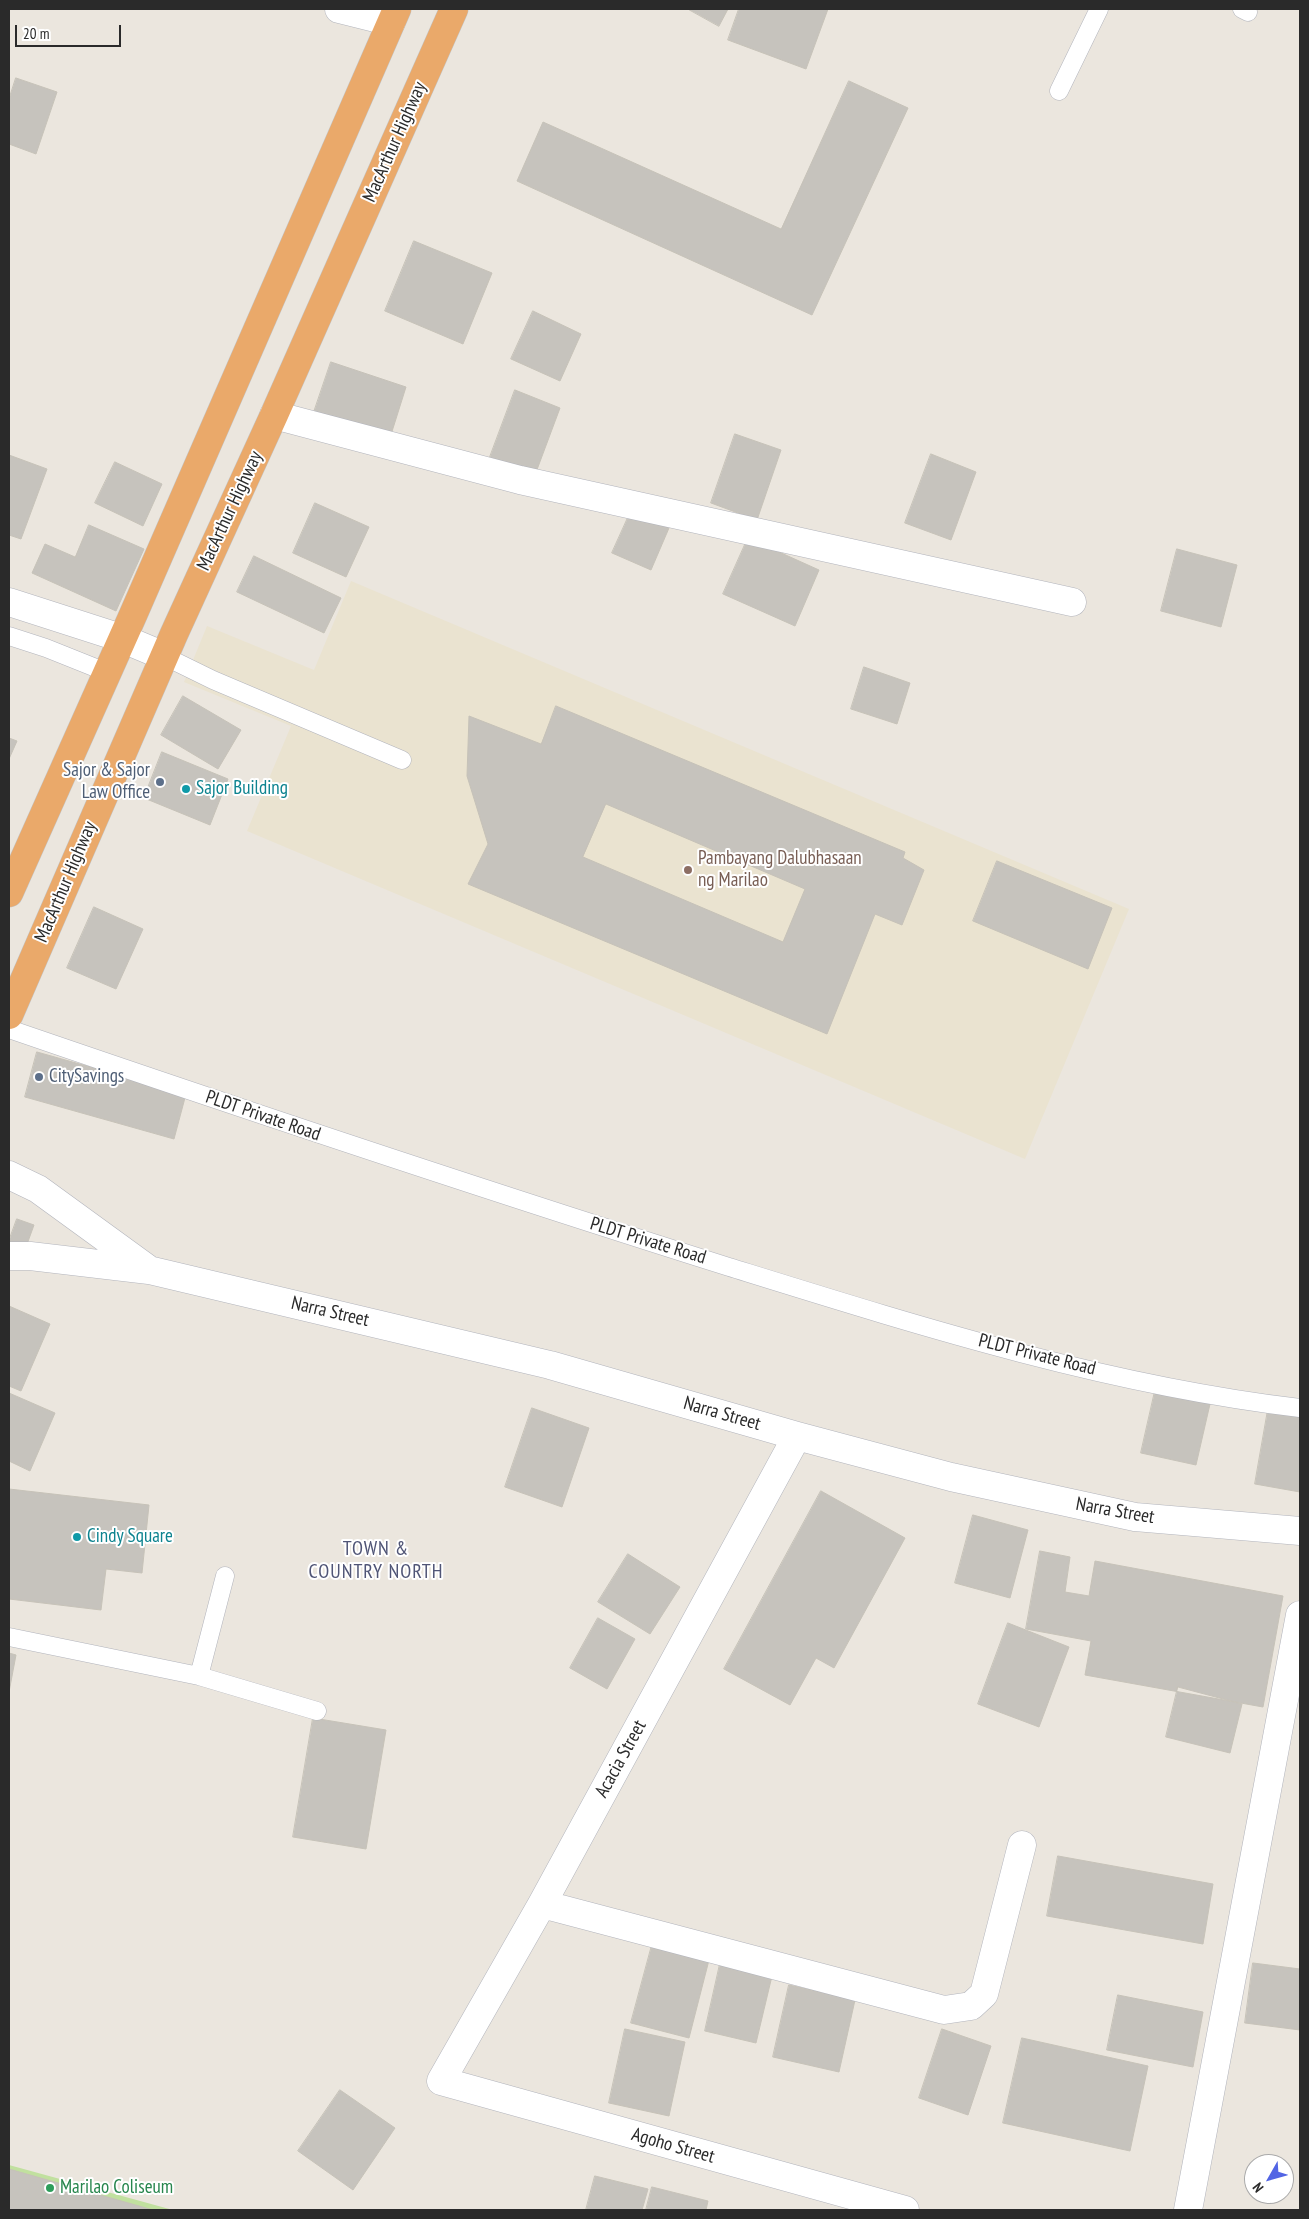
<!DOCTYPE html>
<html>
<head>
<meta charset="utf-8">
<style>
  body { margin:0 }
  #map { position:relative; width:1309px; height:2219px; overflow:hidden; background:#ebe6de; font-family:"PT Sans Narrow",sans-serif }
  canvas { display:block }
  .frame { position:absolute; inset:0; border:10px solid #2a2a2a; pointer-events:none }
  .north { position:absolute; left:1244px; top:2154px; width:50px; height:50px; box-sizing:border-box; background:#fff; border:1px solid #aaa; border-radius:50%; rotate:232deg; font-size:14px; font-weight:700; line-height:20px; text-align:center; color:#2a2a2a }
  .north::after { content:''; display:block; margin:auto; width:18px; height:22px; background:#5265e4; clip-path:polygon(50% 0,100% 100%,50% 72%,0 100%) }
  .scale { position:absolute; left:15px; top:25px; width:106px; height:22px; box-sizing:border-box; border:2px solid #2a2a2a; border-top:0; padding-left:6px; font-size:15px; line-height:18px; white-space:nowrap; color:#2a2a2a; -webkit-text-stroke:4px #fff; paint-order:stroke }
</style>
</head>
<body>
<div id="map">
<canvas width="1309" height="2219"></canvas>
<div class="frame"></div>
<div class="north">N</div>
<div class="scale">20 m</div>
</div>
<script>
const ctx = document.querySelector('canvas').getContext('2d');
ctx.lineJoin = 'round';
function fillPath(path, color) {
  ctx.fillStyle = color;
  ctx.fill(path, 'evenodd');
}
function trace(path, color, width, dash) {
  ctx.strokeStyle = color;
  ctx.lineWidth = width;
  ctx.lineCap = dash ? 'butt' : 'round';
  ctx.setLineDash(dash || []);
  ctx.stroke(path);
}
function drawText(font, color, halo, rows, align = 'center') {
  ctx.font = font + ' "PT Sans Narrow",sans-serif';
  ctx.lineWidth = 4;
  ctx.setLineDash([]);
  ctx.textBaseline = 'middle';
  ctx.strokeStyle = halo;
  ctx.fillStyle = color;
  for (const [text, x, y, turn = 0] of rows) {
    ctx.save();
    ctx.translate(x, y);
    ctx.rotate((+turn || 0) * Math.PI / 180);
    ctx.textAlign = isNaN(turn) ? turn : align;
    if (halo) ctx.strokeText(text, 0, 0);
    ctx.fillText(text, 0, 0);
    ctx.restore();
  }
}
const education = new Path2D(`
  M351 581 1129 909 1025 1159 247 831 291 726 184 682 207 626 314 670Z`);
const pitch = new Path2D(`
  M9 2165 173 2210H9Z`);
const building = new Path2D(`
  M688 9H728L719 26Z
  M739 9H828L806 69 728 40Z
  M16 78 57 92 36 154 9 144V99Z
  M849 81 908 108 812 315 517 181 543 122 781 229Z
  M414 241 492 273 463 344 385 311Z
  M533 311 581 334 560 381 511 359Z
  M331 362 406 387 389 441 313 415Z
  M515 390 560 408 535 475 490 457Z
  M735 434 781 450 757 520 711 503Z
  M931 454 976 472 951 540 905 523Z
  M9 455 47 469 21 539 9 535Z
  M115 462 162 484 143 526 95 503Z
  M315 503 369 527 346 577 293 553Z
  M631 511 669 528 651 570 612 553Z
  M89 525 144 549 116 611 32 573 45 544 75 557Z
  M748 538 819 570 795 626 723 594Z
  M1177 549 1237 565 1221 627 1161 611Z
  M254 556 341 598 324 633 237 592Z
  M864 667 910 683 897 724 851 709Z
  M183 696 241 730 218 769 161 735Z
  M556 706 905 852 903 858 924 870 902 925 875 914 827 1034 468 884 488 844 467 776 469 716 541 744ZM606 804 805 889 783 942 583 857Z
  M9 738 17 741 9 759Z
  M162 752 228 779 210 825 144 798Z
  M997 861 1112 908 1088 969 973 921Z
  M94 907 143 929 116 989 67 968Z
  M37 1052 186 1094 174 1139 25 1097Z
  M17 1219 34 1225 26 1247 9 1241Z
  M9 1306 50 1324 21 1391 9 1386Z
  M1155 1391 1210 1404 1196 1465 1141 1453Z
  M9 1393 55 1413 30 1471 9 1461Z
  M1269 1404 1300 1410V1492L1255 1484Z
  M532 1408 589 1428 562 1507 505 1487Z
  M9 1489 149 1505 142 1573 106 1569 101 1610 9 1599Z
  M821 1491 905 1538 834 1668 816 1658 790 1705 724 1669Z
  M973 1515 1028 1530 1010 1598 955 1583Z
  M1040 1551 1070 1557 1065 1592 1089 1596 1095 1561 1283 1596 1263 1707 1085 1675 1091 1641 1026 1629Z
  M628 1554 680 1587 650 1634 598 1602Z
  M598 1618 635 1639 607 1689 570 1668Z
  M1008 1623 1069 1647 1039 1727 978 1704Z
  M9 1653 16 1655 9 1692Z
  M1178 1687 1242 1704 1230 1753 1166 1737Z
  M313 1718 386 1730 366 1849 293 1837Z
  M1058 1856 1213 1884 1203 1944 1047 1916Z
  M652 1945 709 1960 689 2038 631 2023Z
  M1253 1963 1300 1969V2030L1245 2023Z
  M720 1964 772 1976 756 2043 705 2031Z
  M789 1985 855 2000 839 2072 773 2057Z
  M1118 1995 1203 2012 1193 2067 1107 2050Z
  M625 2029 685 2042 669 2116 609 2103Z
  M942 2029 991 2046 968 2115 919 2098Z
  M1022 2038 1148 2066 1130 2151 1003 2123Z
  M340 2090 395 2128 353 2190 298 2151Z
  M9 2169 153 2210H9Z
  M595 2176 648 2189 642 2210H586Z
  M652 2187 708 2201 706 2210H646Z`);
const lane = new Path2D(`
  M1242 9 1248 12
  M1059 91 1099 9
  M9 636 46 648 106 672
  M164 656 213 680 402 760
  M9 1029C248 1111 488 1191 729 1267 916 1325 1105 1385 1300 1408
  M9 1637 199 1676 317 1711
  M199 1676 225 1576`);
const street = new Path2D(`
  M339 9 391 22
  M274 415 520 480 1072 602
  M9 602 121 638 164 656
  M9 1175 38 1189 148 1269
  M9 1256H30L149 1270 550 1365 797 1436 951 1477 1135 1517 1300 1531
  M797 1436 542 1904 441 2081 905 2210
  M542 1904 944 2010 971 2006 984 1994 1022 1845
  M1188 2210 1300 1615`);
const highway = new Path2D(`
  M9 893 133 615 397 9
  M9 1015 174 634 274 415 454 9`);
const markers = [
  [160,782,5,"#5c6f8a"],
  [186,789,5,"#0f9aa8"],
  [688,870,5,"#8d6e63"],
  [39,1077,5,"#5c6f8a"],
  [77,1537,5,"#0f9aa8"],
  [50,2188,5,"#2e9e5b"]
];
const streetNames = [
  ["MacArthur Highway",395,142,-66],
  ["MacArthur Highway",230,511,-65],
  ["MacArthur Highway",66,882,-67],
  ["PLDT Private Road",263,1116,19],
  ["PLDT Private Road",648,1241,17],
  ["Narra Street",330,1312,13],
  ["PLDT Private Road",1037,1355,14],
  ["Narra Street",722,1414,16],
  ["Narra Street",1115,1511,10],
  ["Acacia Street",621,1759,-61],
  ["Agoho Street",673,2146,16]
];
const serviceNames = [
  ["Sajor & Sajor",150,771],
  ["Law Office",150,793],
  ["CitySavings",49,1077,"left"]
];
const cultureNames = [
  ["Sajor Building",196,789],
  ["Cindy Square",87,1537]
];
const educationNames = [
  ["Pambayang Dalubhasaan",698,859],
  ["ng Marilao",698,881]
];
const leisureNames = [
  ["Marilao Coliseum",60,2188]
];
const neighbourhoodNames = [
  ["TOWN &",376,1549],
  ["COUNTRY NORTH",376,1572]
];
fillPath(education, '#eae3d0');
fillPath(pitch, '#c1e09f');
fillPath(building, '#c6c3bd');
trace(building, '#c6c2b8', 1);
trace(lane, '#b2b4bc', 19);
trace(street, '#b2b4bc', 29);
trace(highway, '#c3c3c3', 29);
trace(lane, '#fff', 18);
trace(street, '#fff', 28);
trace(highway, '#eaa96a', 28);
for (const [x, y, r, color] of markers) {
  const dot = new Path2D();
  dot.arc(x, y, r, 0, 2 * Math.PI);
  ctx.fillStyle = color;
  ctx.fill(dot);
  trace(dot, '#fff', 2);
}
drawText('19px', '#2a2a2a', '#fff', streetNames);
drawText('19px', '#4e5e75', '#fff', serviceNames, 'right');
drawText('19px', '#0d838f', '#fff', cultureNames, 'left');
drawText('19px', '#785e54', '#fff', educationNames, 'left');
drawText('19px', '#27864d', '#fff', leisureNames, 'left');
ctx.letterSpacing = '1px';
drawText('20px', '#505576', '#fff', neighbourhoodNames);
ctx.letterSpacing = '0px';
</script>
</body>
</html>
